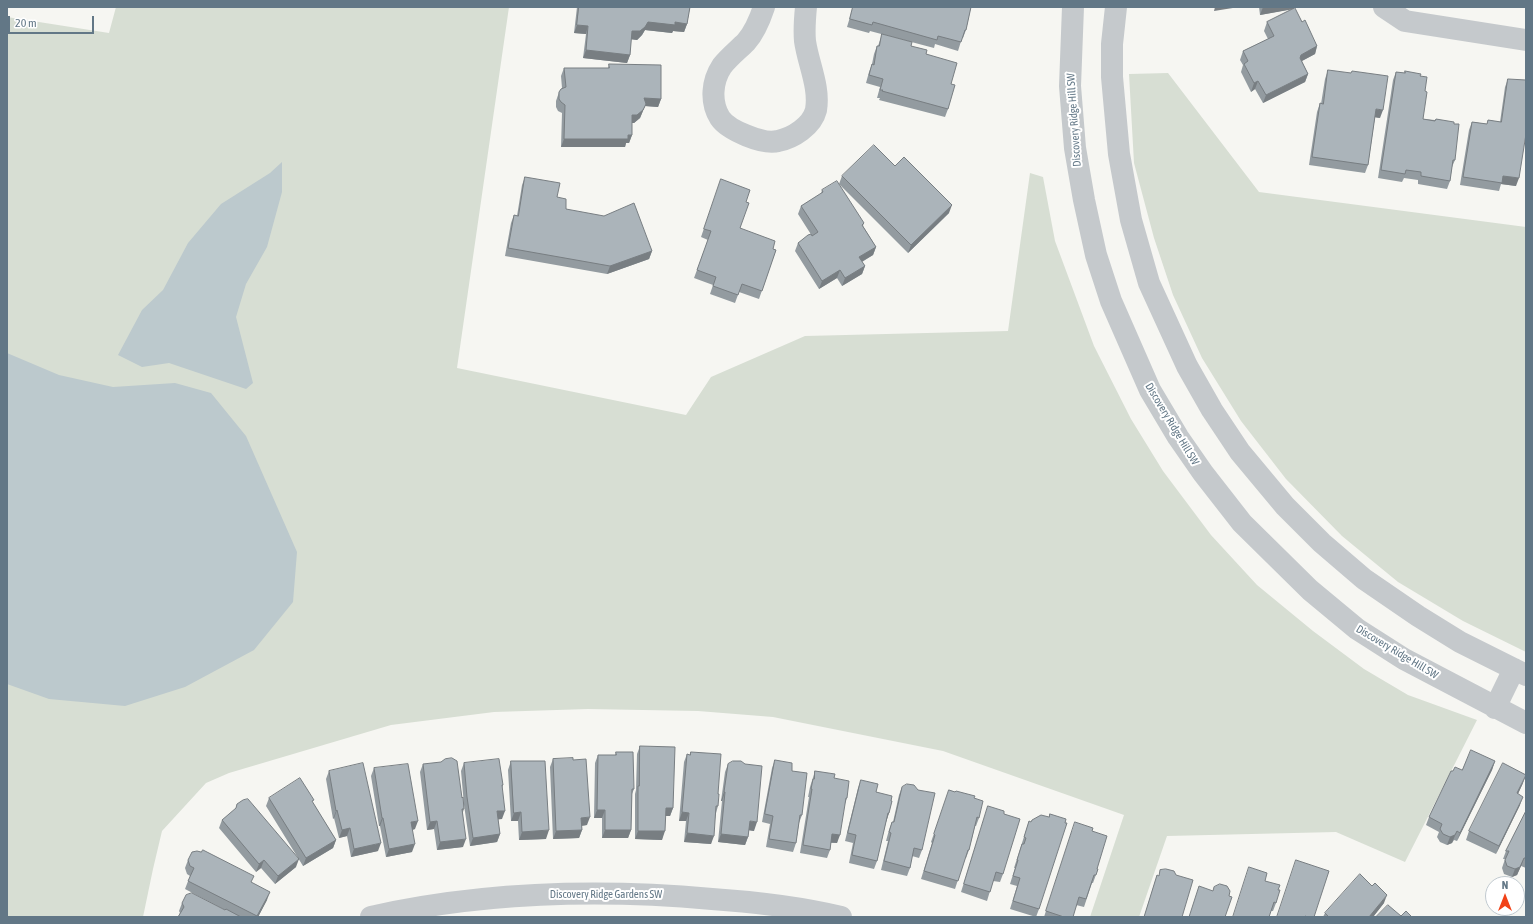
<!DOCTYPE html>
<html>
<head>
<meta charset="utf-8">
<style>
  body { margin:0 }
  #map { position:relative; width:1533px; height:924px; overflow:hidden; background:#f6f6f2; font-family:"Asap Condensed",sans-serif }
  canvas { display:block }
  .frame { position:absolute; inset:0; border:8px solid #627786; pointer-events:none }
  .north { position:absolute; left:1485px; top:876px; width:40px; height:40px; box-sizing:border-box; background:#fff; border:1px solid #c0c9cf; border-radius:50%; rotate:0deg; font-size:11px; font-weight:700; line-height:16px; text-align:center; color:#627786 }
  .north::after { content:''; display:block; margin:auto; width:14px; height:18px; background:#f14117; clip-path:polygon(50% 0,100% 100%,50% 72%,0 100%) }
  .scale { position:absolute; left:8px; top:16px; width:86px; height:18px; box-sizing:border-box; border:2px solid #627786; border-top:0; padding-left:5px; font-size:12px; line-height:14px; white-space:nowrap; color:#627786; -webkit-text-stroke:3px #fff; paint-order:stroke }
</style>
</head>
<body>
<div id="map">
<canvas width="1533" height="924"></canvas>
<div class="frame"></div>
<div class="north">N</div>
<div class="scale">20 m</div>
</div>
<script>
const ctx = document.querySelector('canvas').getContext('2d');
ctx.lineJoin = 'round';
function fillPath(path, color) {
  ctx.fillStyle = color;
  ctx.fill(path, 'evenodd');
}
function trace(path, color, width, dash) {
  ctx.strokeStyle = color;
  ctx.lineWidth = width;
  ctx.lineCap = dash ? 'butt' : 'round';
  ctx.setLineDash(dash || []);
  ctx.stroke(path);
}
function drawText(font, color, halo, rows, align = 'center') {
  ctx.font = font + ' "Asap Condensed",sans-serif';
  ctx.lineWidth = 4;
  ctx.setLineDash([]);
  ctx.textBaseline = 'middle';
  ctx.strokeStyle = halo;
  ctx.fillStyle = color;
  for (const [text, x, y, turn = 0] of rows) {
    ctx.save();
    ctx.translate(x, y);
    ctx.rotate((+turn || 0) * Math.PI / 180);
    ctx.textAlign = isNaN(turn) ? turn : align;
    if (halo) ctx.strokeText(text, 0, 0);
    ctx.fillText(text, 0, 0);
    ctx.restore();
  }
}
const green = new Path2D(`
  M116 7H509L457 368 686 415 711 377 805 336 1008 331 1030 173 1043 177 1055 241 1094 346 1131 419 1163 471 1211 535 1257 585 1313 631 1364 669 1408 695 1477 720 1405 862 1336 832 1167 836 1139 917H1090L1124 815 943 751 773 717 698 711 588 709 494 712 391 725 229 773 206 783 162 831 153 869 143 917H7V17L109 33Z
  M1168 73 1259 192 1526 227V652L1463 621 1398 582 1342 536 1286 479 1241 421 1202 358 1173 295 1154 238 1134 163 1129 74Z`);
const water = new Path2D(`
  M282 162V192L267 247 246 284 236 317 253 383 246 389 169 363 142 367 118 355 142 310 163 290 188 243 221 204 270 173Z
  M7 353 59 375 113 387 175 383 211 393 246 436 297 552 293 602 254 650 185 687 125 706 49 699 7 684Z`);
const minor = new Path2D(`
  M764 7C760 19 754 33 746 42 738 50 729 57 722 66 712 81 710 102 720 118 728 130 763 145 778 141 793 138 812 126 816 110 820 87 808 63 805 41 804 30 805 17 806 7
  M1073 7 1070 86 1075 148 1084 200 1096 255 1111 301 1150 390 1178 437 1203 473 1242 523 1310 590 1357 629 1404 659 1526 723
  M1116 7 1112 44V77L1119 154 1131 220 1149 283 1187 366 1212 410 1240 452 1285 506 1322 543 1364 579 1418 616 1460 642 1526 675
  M1384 7 1405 21 1526 40
  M1495 708 1514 669
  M371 917C482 892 599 889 712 899 756 902 799 907 841 917`);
const wall = new Path2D(`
  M577 7H690L687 24 684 32 673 31 672 33 645 30 642 35 637 40 631 39 630 55 627 63 583 58 586 34 574 33Z
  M853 7H971L966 30 963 38H962L958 51 935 44 934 48 870 31 869 33 847 27Z
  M1259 7H1295L1294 8 1302 22 1317 46 1315 54 1302 61 1308 74 1305 82 1263 103 1255 89 1251 92 1241 72 1243 65 1240 60 1243 51 1268 39 1264 31 1267 22 1292 9 1260 15Z
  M882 34 911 46 926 54 951 84 948 109 945 117 879 100 880 98H877L880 87 866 83 869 72 872 64 874 54 877 46H878Z
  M609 64 661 99 658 107 645 106 640 118 634 123H632V135L629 143H626L625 147H561L562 113 558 111 556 107V101L559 92 562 88 561 76 564 68H608Z
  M1328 70 1380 118 1375 117 1368 165 1365 173 1309 165 1317 112 1320 103 1321 104 1325 79Z
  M1405 71 1420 76 1425 91 1423 119 1435 120 1436 119 1454 124 1455 160 1452 167 1450 181 1447 189 1418 184V180L1404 178 1402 182 1378 178 1393 80 1396 72 1404 73Z
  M1508 79 1516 186 1501 184 1499 191 1460 185 1469 130 1472 122 1487 124 1488 120 1500 122 1505 87Z
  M895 166 949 213 908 253 839 184 842 176Z
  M525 177 557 197 566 209 652 251 649 259 607 274 505 256 511 223 514 215 517 216 522 185Z
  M721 179 746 202 740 228 773 249 776 250 759 299 739 292 735 303 710 294 713 285 694 278 708 240 701 237Z
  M822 190 864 223 863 226 876 247 873 255 862 262 865 266 862 274 842 286 837 278 819 289 795 251 798 243 812 236 798 214 801 206 821 194Z
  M640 746 673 808 670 816H665L662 840 635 839V794L636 790 637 754Z
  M616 752 634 789 632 794 631 830 628 838H602V818H594L595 763 598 755H615Z
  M691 752 718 794V806L716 813 711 844 684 842 686 821H679L684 762 687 754 690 755Z
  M553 759 573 760 587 825 582 826V830L579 838 553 839 550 767Z
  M775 760 792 771 802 815 799 823 796 843 793 852 766 847 770 824 762 822 772 768Z
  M511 761 546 839 519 840 518 821H511L508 770Z
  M1495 761 1492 770 1457 841 1454 840 1452 843 1447 845 1440 842 1437 837 1439 832 1426 825 1429 817 1453 771 1462 770Z
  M464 763 503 785 502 788V819H498L500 834 497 842 470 846 464 805 461 771Z
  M423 764 462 798 464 809 463 812V847L437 850 434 829 427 830 420 772Z
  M728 764 754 831 749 830 748 837 745 845 718 842 722 801H721L725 772Z
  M374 768 415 829 412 830V852L386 857 380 826H379L371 776Z
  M329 771 378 851 351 857 347 836 339 838 334 818 333 819 326 779Z
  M815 771 834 778 847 798 844 806 837 843H831L830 850 827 858 800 853 809 797H808L810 787Z
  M861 780 876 792 891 801 889 813 886 822 877 861 874 869 849 863 853 843 845 841 858 788Z
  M1523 783 1518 794 1520 805 1496 854 1466 840 1469 831Z
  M902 787 922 850 919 858 912 856 910 868 907 876 881 870 888 841H886L889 830 892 822H893L899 795Z
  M949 790 974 798 979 818 976 826H975L969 850 966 858H965L955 889 921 879 932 843 931 842Z
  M269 798 313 803 336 840 333 848 303 866 266 806Z
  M237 804 296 867 275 884 261 868 256 872 219 828 222 820 236 809Z
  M988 806 1003 874 1000 882 993 881 987 901 961 892Z
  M1526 811V868L1521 866 1517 875 1512 877 1504 874 1502 868 1505 859H1503L1506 851Z
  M1029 821 1039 909 1036 917 1010 909 1017 886 1010 884 1015 868H1014Z
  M1072 831H1092L1097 869H1098L1093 883H1092L1084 907 1076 905 1073 917H1044Z
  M188 860 252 883 267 900 258 917H178L180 913 179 911 182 903 225 910 185 889 190 876 187 874 185 868Z
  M1157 875 1182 917H1144Z
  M1265 881 1278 890 1276 903 1273 911H1271Z
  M1384 903 1373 917H1323L1325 913Z`);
const shadedWall = new Path2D(`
  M1215 7H1239L1214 11Z
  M1263 7H1295L1294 9 1260 15Z
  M648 22H675L687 24 684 32 673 31 672 33 645 30 642 35 637 40 629 39 632 31Z
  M577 25 588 26 586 34 574 33Z
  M1317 46 1315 54 1298 63 1301 55Z
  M586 50 630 55 627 63 583 58Z
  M1308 74 1305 82 1263 103 1266 95Z
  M1258 81 1255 89 1251 92 1254 83Z
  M644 98 661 99 658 107 645 106 640 118 634 123H629L632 115Z
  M1376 109 1383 110 1380 118 1373 117Z
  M632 135 629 143H626L625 147H561L564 139Z
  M1503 176 1519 178 1516 186 1501 184Z
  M952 205 949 213 908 253 911 245Z
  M876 247 873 255 856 265 859 257Z
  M652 251 649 259 607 274 610 266Z
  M865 266 862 274 842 286 845 278Z
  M840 270 837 278 819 289 822 281Z
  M1495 761 1492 770 1457 841 1460 833Z
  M1526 775 1523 783 1514 802 1517 793Z
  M724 792H725L722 801H721Z
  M1523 797 1520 805 1496 854 1499 846Z
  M666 808H673L670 816H663Z
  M337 810 334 818 333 819 336 811Z
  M597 810H605L602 818H594Z
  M497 811H505L502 819 494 820Z
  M521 812 518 821H511L514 813Z
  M682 812 689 813 686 821H679Z
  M888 813H889L886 822H885Z
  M590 817 587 825 578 826 581 818Z
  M382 818H383L380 826H379Z
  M418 821 415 829 408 831 411 822Z
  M437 821 434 829 427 830 430 822Z
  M750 821 757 822 754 831 747 830Z
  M350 828 347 836 339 838 342 830Z
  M549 830 546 839 519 840 522 832Z
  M582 830 579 838 553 839 556 831Z
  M605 830H631L628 838H602Z
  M638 831H665L662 840 635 839Z
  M1457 831 1452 843 1447 845 1450 837Z
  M687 833 714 836 711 844 684 842Z
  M500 834 497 842 470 846 473 838Z
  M721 834 748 837 745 845 718 842Z
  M832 834 840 835 837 843 829 842Z
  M466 839 463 847 437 850 440 842Z
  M336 840 333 848 303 866 306 858Z
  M381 843 378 851 351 857 354 849Z
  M415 844 412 852 386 857 389 849Z
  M1524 858 1521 866 1517 875 1512 877 1515 869Z
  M299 859 296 867 275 884 278 876Z
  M264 860 261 868 256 872 259 864Z
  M270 892 267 900 258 917H257Z
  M1387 895 1384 903 1373 917H1369Z`);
const building = new Path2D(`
  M579 7H690L687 24 675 22V25L648 22 645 27 640 31H632L630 55 586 50 588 26 577 25Z
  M853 7H971L966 30H965L961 42 938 36 937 40 873 22 872 25 850 19Z
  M1295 8 1302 22 1305 20 1317 46 1301 55 1300 58 1308 74 1266 95 1258 81 1254 83 1244 64 1248 61 1243 51 1274 36 1267 22Z
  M882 34 912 42 911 46 927 50 926 54 957 63 951 84 955 85 948 109 882 91 883 90H880L883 79 869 75 872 64 874 65 877 46H879Z
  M609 64 661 65V99L644 98 646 104 643 110 637 115H632V135H628V139H564L565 105 561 102 559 99V92L561 89 566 87 564 68H609Z
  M1328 70 1351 73 1352 71 1388 76 1383 110 1376 109 1368 165 1312 157 1320 103 1323 104Z
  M1405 71 1421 74 1420 76 1427 77 1425 91 1427 92 1423 119 1435 121 1436 119 1454 122V124H1459L1455 160H1453L1450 181 1421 176V172L1406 170 1405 174 1381 170 1396 72 1405 73Z
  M1508 79 1526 80V134L1519 178 1503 176 1502 183 1463 177 1472 122 1487 124 1488 120 1501 122Z
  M874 145 895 166 904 157 952 205 911 245 842 176Z
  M525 177 560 183 557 197 566 199V209L604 216 634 203 652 251 610 266 508 248 514 215 518 216Z
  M721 179 750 190 746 202 749 203 740 228 775 241 773 249 776 250 762 291 742 284 738 295 713 286 716 277 697 270 711 231 704 229Z
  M837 181 864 223 862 225 876 247 859 257 865 266 845 278 840 270 822 281 798 243 808 235 811 234 812 236 818 232 801 206 823 192 822 190Z
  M640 746 675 747 673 808H666L665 831H638V786H639Z
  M1471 750 1495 761 1460 833 1457 831 1455 835 1450 837 1443 834 1440 829 1442 824 1429 817 1451 771H1453L1455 767 1462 770Z
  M616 752H633L634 789H632L631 830H605V810H597L598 755H616Z
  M691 752 721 754 718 794H719L718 806H716L714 836 687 833 689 813 682 812 687 754 690 755Z
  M452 758 457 761 462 798 463 797 464 809H462L466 839 440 842 437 821 430 822 423 764 441 762 445 759Z
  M573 758V760L586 759 590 817 581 818 582 830 556 831 553 759Z
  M499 759 503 785H502L505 811H497L500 834 473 838 467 797 464 763Z
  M775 760 792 763V771L807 773 802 815H800L796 843 769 839 773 816 765 814Z
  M511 761H545L549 830 522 832 521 812 514 813Z
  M733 761H741L745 764 762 766 757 822 750 821 748 837 721 834 725 792H724L728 764Z
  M363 763 381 843 354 849 350 828 342 830 337 810 336 811 329 771Z
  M1503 763 1526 775 1517 793 1523 797 1499 846 1469 831Z
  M408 764 418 821 411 822 415 844 389 849 383 818H382L374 768Z
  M815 771 835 774 834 778 849 781 847 798H846L840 835 832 834 830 850 803 845 812 789H811L813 779H814Z
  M300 778 314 800 312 801 336 840 306 858 269 798Z
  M861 780 878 784 876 792 892 796 891 801H892L889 813H888L877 861 852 855 856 835 848 833Z
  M907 784 914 785 918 790 935 793 922 850 914 848 910 868 884 861 891 833 889 832 892 822H894L902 787Z
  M949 790 955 792 956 791 975 796 974 798 983 801 979 818 977 817 969 850H968L958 881 924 871 935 835 934 834Z
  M248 799 299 859 278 876 264 860 259 864 222 820 236 808 237 804 243 800Z
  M988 806 1004 811V814L1020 819 1003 874 996 872 990 892 964 884Z
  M1526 811V858H1524L1520 867 1515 869 1507 866 1505 860 1509 851H1506Z
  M1050 814 1066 819 1065 823H1067L1039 909 1013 901 1020 878 1013 876 1018 860H1017L1022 844H1024L1026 838 1024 837 1029 821 1031 822 1032 820 1041 815 1049 817Z
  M1075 822 1093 828 1092 831 1107 836 1097 869H1098L1096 875H1094L1086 899 1079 897 1073 917H1064L1046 911Z
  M203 850 254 876 251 882 270 892 257 916 188 881 194 868 190 866 188 860 192 852 197 851 201 852Z
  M1296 860 1329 871 1314 917H1308L1305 916V917H1277Z
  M1249 867 1267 873 1265 881 1280 885 1278 890H1280L1276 903 1274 902 1269 917H1233Z
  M1166 869 1174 871 1176 875 1193 880 1182 917H1144L1157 875 1159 876 1160 870Z
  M1360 874 1372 886 1375 883 1387 895 1369 917H1329L1325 913Z
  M1220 884 1227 886 1230 891 1229 896 1232 897 1225 917H1189L1199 886 1213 891 1214 887Z
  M192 893 225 910 226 909 241 917H178L184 907 182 903 186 895Z
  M1388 905 1401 916 1406 911 1412 917H1376Z`);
const streetNames = [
  ["Discovery Ridge Hill SW",1074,120,-94],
  ["Discovery Ridge Hill SW",1172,424,59],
  ["Discovery Ridge Hill SW",1397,652,31],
  ["Discovery Ridge Gardens SW",606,895]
];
fillPath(green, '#d7ded3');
fillPath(water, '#bcc9cd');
trace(minor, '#c5c9cc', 22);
fillPath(wall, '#939ba0');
fillPath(shadedWall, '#787e82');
fillPath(building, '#abb4ba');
trace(building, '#787e82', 1);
drawText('11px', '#627786', '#fff', streetNames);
</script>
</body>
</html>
